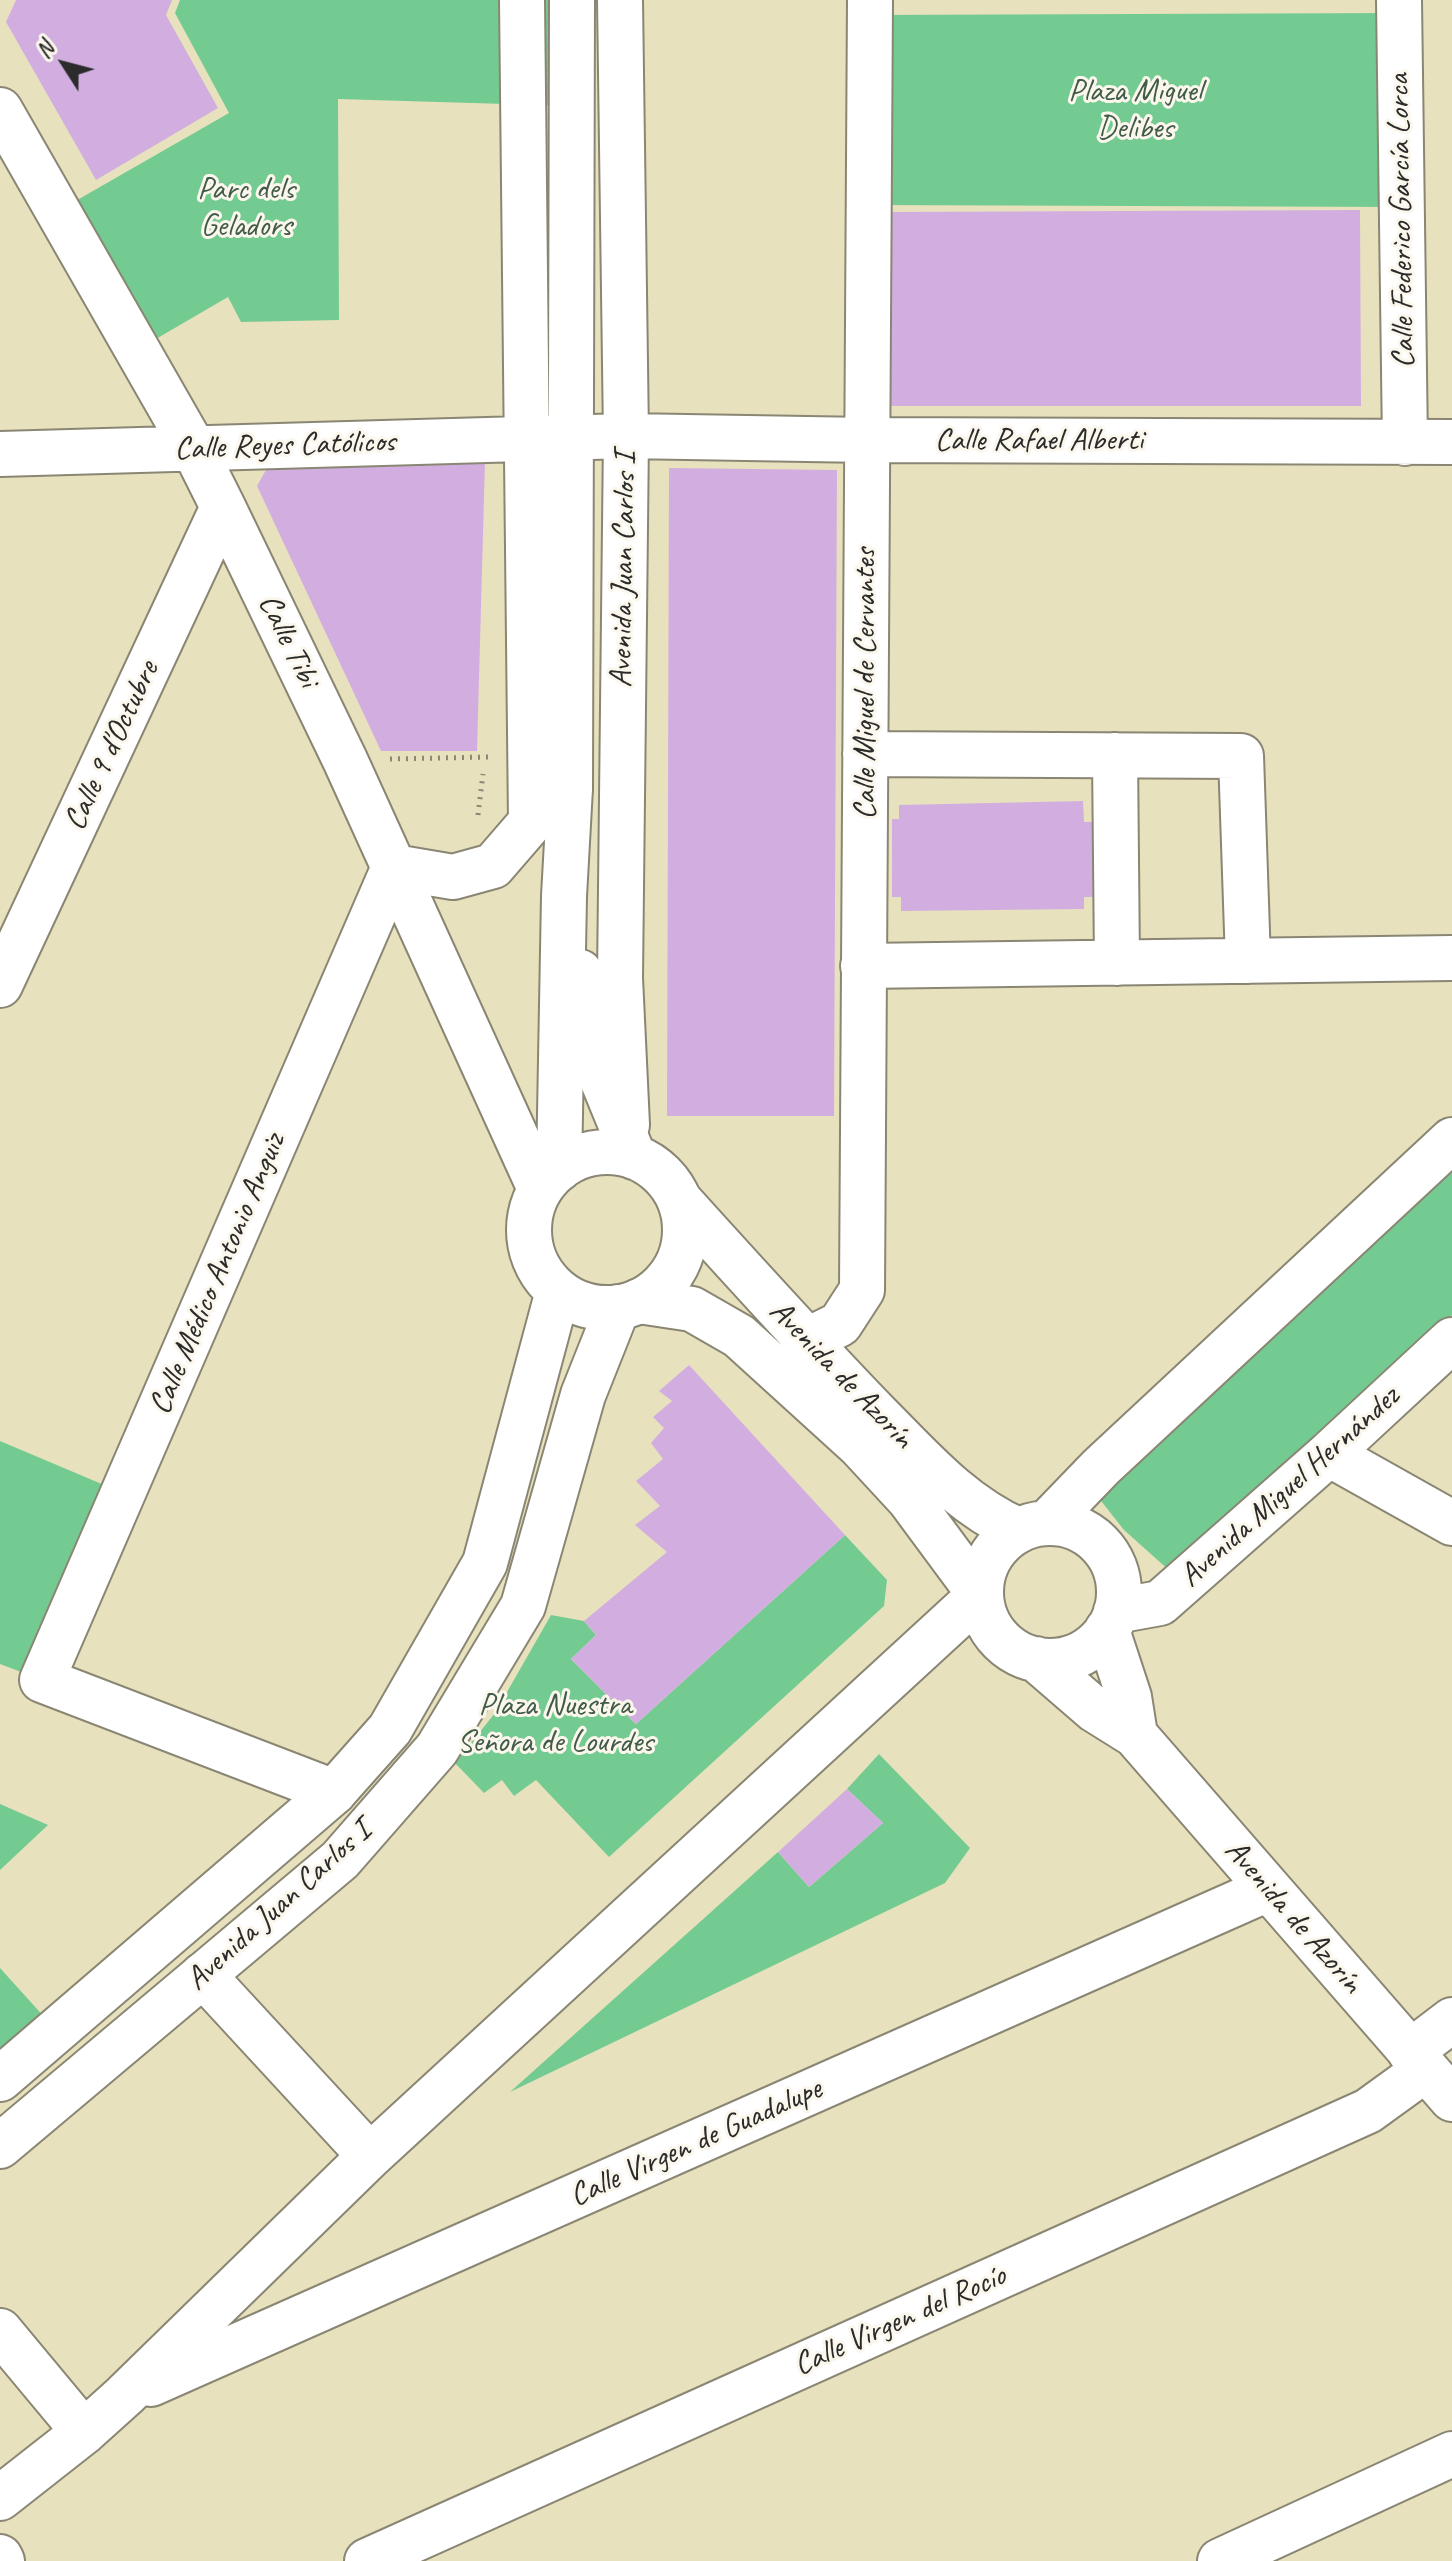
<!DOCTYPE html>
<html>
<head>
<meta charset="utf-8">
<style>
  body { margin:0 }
  #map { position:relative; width:1452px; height:2561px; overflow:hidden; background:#e8e1bd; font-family:Caveat,sans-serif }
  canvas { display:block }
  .north { position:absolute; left:24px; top:24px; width:80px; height:80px; -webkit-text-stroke:6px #fbf7ec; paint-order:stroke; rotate:306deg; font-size:22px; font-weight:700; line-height:32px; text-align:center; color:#2b2b2b }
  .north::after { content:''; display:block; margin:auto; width:28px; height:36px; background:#2b2b2b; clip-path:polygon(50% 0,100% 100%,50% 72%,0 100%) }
</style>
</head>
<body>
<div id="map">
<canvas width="1452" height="2561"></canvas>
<div class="north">N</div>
</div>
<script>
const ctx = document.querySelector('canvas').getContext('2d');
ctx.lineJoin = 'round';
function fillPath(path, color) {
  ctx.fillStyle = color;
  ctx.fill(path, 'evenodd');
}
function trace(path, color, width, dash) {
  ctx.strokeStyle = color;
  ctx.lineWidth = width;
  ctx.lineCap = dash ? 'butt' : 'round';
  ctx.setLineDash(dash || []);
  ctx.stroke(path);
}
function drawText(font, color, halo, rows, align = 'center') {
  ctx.font = font + ' Caveat,sans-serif';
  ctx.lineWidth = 6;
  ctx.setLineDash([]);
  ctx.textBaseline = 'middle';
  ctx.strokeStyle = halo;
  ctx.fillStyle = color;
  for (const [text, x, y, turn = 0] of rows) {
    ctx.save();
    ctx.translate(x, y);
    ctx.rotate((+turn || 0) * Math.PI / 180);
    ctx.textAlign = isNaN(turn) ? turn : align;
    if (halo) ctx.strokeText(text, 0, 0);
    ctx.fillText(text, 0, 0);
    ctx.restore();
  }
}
const green = new Path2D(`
  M180 0H572V106L338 99 339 320 241 322 228 297 137 350 58 211 229 113 175 13Z
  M1399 13 1402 207 869 205 870 15Z
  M1452 1162V1315L1171 1572 1124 1530 1094 1492Z
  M0 1441 123 1493 42 1680 0 1664Z
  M845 1535 887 1580 884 1606 609 1857 536 1780 514 1796 502 1780 484 1793 455 1763 495 1713 551 1615 584 1621 596 1635 571 1659 636 1724Z
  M879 1754 970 1848 945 1883 510 2092 778 1852 809 1887 883 1823 847 1789Z
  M0 1804 48 1825 0 1870Z
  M0 1968 56 2030 0 2078Z`);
const building = new Path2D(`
  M16 0H172L166 15 218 108 96 180 6 22Z
  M1360 210 1361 406H887L888 212Z
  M485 461 477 751H381L257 486 267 468Z
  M669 468 837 470 834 1116H667Z
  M1083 801 1084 822H1096L1097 897H1084V909L901 911V897H892V819H899V805Z
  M689 1365 845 1535 636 1724 571 1659 596 1635 584 1621 667 1552 635 1525 660 1506 636 1481 663 1459 651 1443 664 1428 653 1417 672 1401 659 1391Z
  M847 1789 883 1823 809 1887 778 1852Z`);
const path = new Path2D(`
  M390 759 488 757
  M478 815 483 774`);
const minor = new Path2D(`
  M522 0 531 822
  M620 0 626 436 620 978 627 1125
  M1399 0 1405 443
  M0 110 194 449 223 507 345 760 540 1189
  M0 454 626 436 867 440 1452 442
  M865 754 1241 756 1248 961
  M1115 755 1117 963
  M863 966 1452 958
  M0 985 223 507
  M680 1201C745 1273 810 1345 878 1415 921 1458 961 1505 1018 1530
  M639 1301 692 1309 739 1336 860 1446 909 1499 980 1595
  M806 1341 840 1324 862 1290 870 0
  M1329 1454 1452 1523
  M1047 1523 1101 1467 1452 1140
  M981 1592a69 69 0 1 1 138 0a69 69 0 1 1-138 0Z
  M1116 1611 1160 1603 1329 1454 1452 1340
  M1107 1630 1129 1697 1135 1735
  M1036 1659 1095 1710 1135 1735 1452 2099
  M334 1792 42 1680 394 867 453 877 493 866 531 822 570 788
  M203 1975 370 2156
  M1410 2052 1452 2020
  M0 2331 84 2432
  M151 2384 1268 1889
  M0 2498 84 2432 124 2396 370 2156 980 1595
  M0 2557 2 2561
  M367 2561 1368 2111 1426 2069
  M1220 2561 1452 2454`);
const major = new Path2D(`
  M580 972 604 1084 634 1157
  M529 1230a78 78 0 1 1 156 0a78 78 0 1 1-156 0Z
  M559 1169 564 896 570 788 572 0
  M0 2079 334 1792 390 1729 485 1563 558 1291
  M0 2146 340 1860 437 1749 523 1606 583 1395 618 1307`);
const parkNames = [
  ["Plaza Miguel",1135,92],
  ["Delibes",1135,129],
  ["Parc dels",246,190],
  ["Geladors",246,227],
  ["Plaza Nuestra",555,1706],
  ["Señora de Lourdes",555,1743]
];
const streetNames = [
  ["Calle Federico García Lorca",1402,221,-91],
  ["Calle Rafael Alberti",1039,441],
  ["Calle Reyes Católicos",285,446,-2],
  ["Avenida Juan Carlos I",624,570,-89],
  ["Calle Tibi",288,641,64],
  ["Calle Miguel de Cervantes",866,684,-90],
  ["Calle 9 d'Octubre",112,746,-65],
  ["Calle Médico Antonio Anguiz",218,1274,-67],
  ["Avenida de Azorín",841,1375,46],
  ["Avenida Miguel Hernández",1290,1487,-42],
  ["Avenida Juan Carlos I",279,1906,-42],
  ["Avenida de Azorín",1293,1917,49],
  ["Calle Virgen de Guadalupe",696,2143,-24],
  ["Calle Virgen del Rocío",900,2321,-24]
];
fillPath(green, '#74cb91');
fillPath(building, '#d2aee0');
trace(minor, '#8a8674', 48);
trace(major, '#8a8674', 48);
trace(path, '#8a8674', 5, [2, 6]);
trace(minor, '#fff', 44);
trace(major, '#fff', 44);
drawText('32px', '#415b4a', '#fbf7ec', parkNames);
drawText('32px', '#2b2b2b', '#fbf7ec', streetNames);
</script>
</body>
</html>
